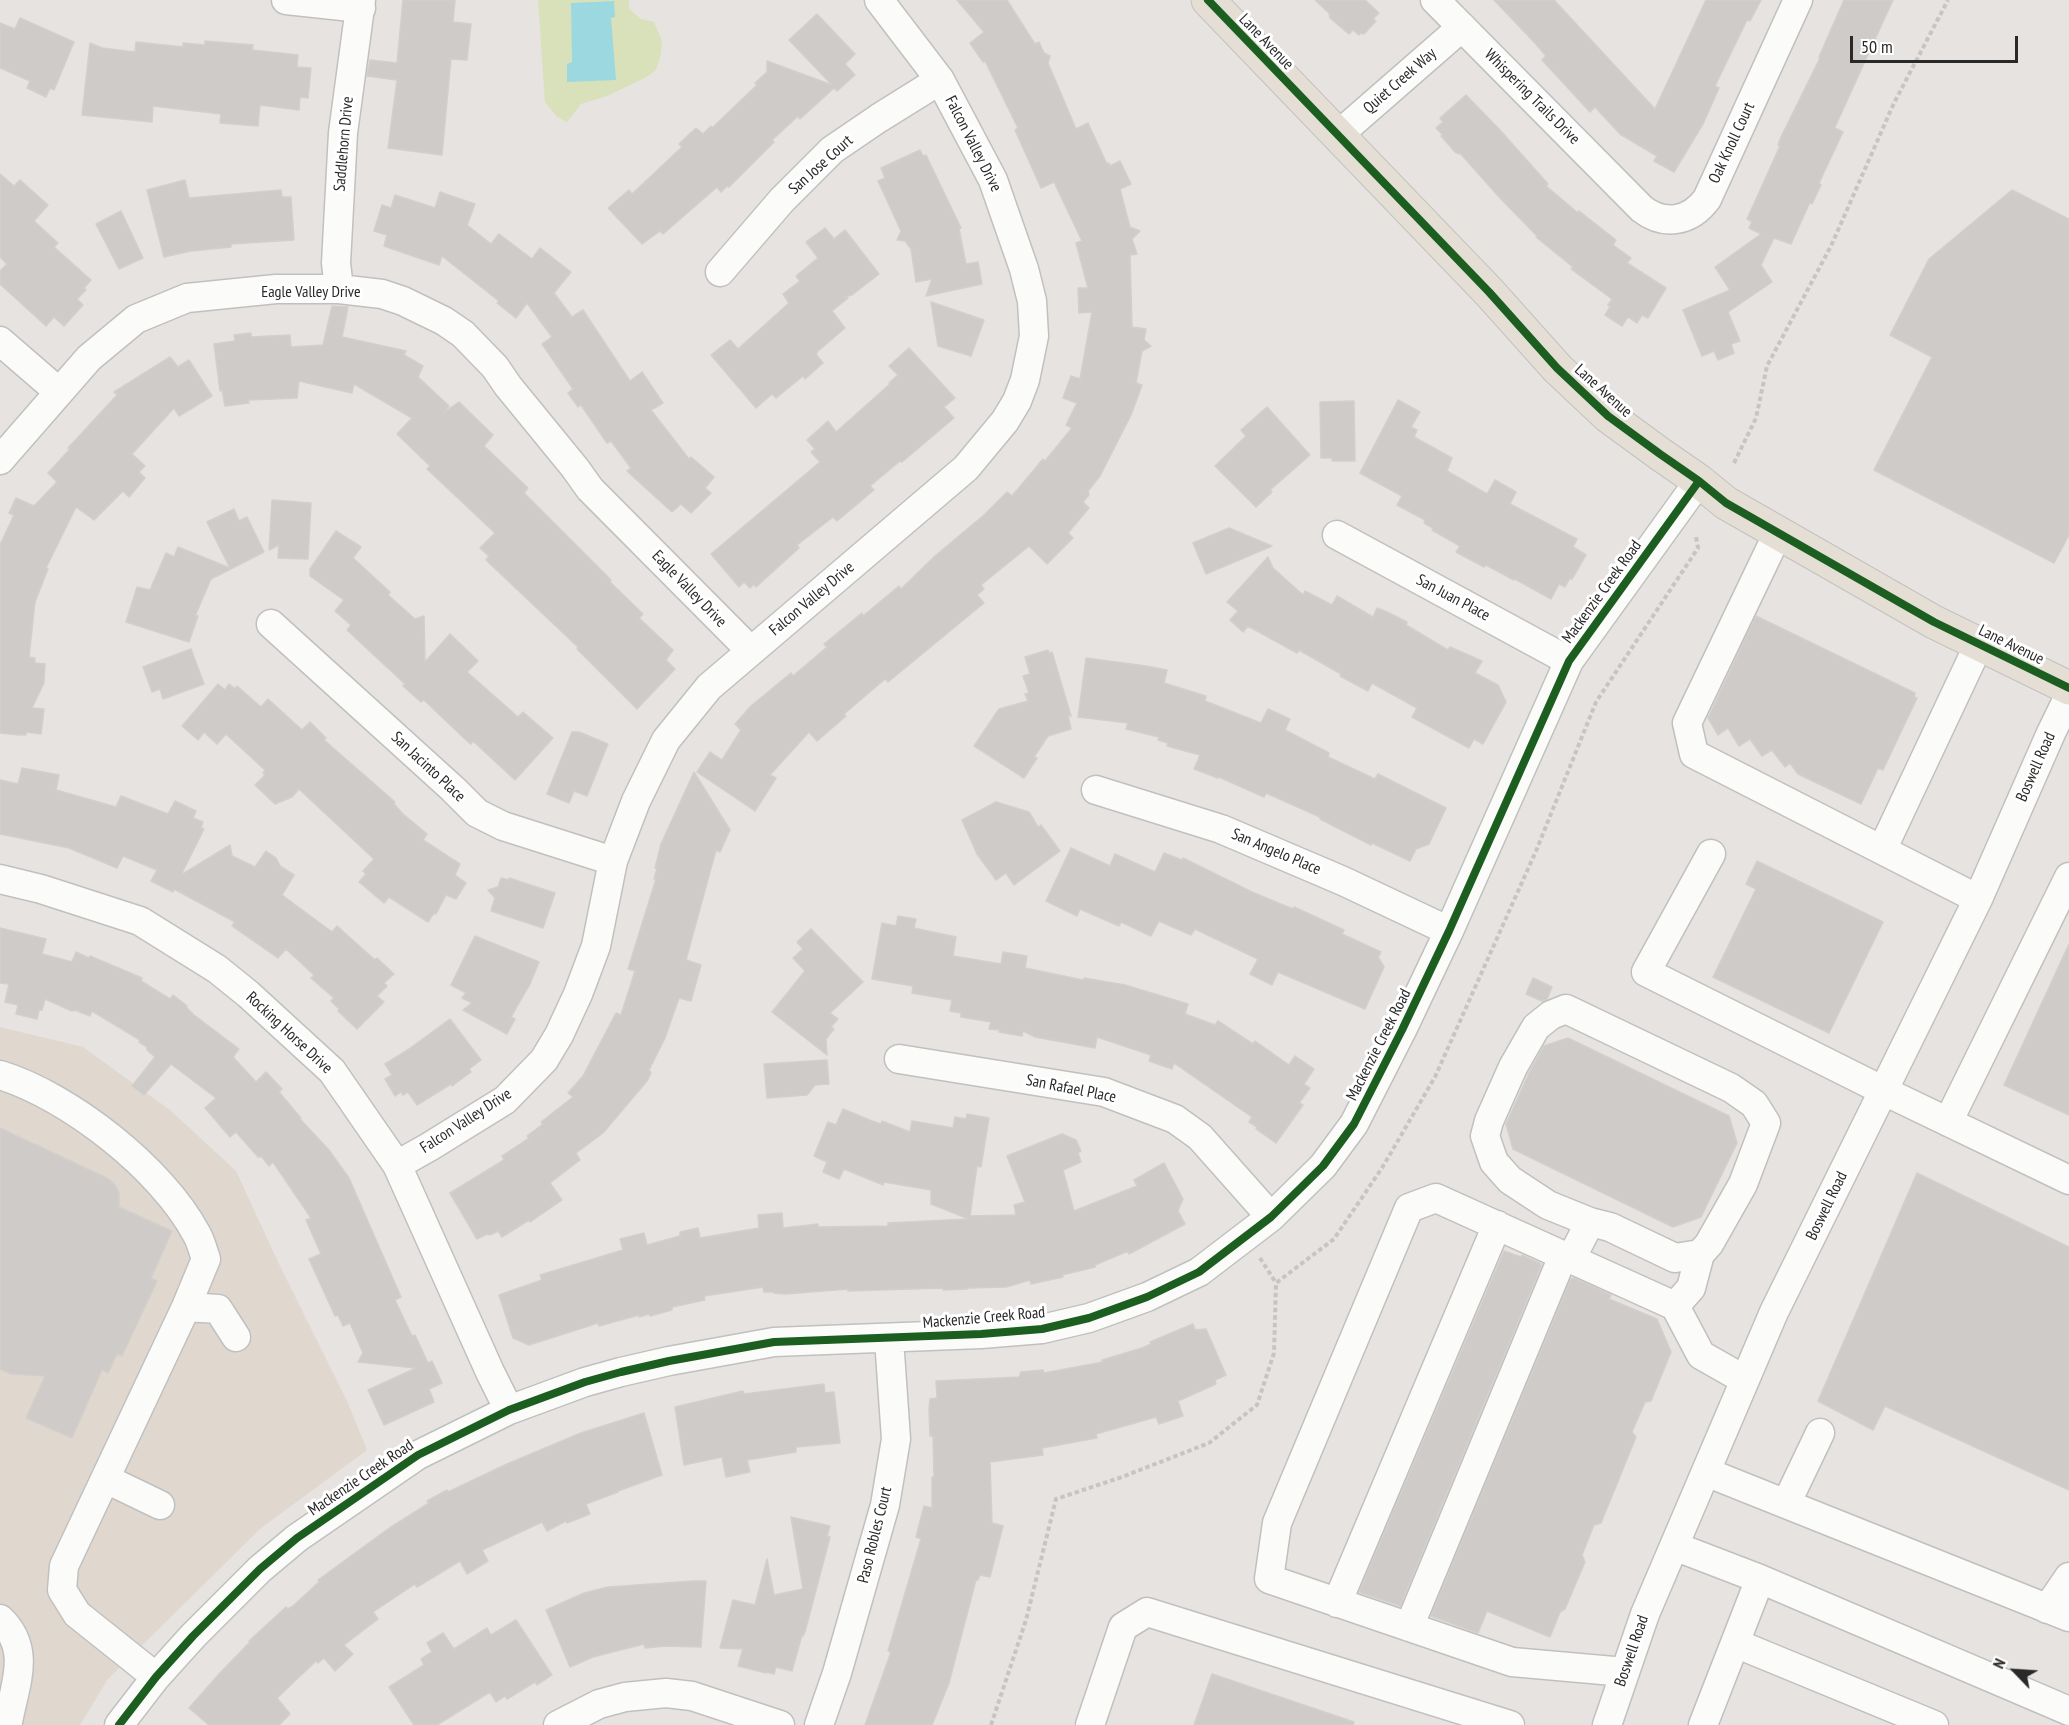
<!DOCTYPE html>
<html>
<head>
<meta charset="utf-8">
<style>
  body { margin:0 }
  #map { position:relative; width:2069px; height:1725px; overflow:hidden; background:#e7e3e0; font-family:"PT Sans Narrow",sans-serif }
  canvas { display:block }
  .north { position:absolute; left:1985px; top:1641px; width:60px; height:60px; -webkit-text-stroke:4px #fff; paint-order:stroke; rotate:295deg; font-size:16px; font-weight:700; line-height:24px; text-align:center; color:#292929 }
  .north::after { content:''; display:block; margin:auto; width:21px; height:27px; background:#292929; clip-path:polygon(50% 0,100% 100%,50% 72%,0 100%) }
  .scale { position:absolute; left:1850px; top:36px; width:168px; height:27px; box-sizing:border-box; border:3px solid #292929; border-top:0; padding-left:8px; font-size:18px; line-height:21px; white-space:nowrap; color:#292929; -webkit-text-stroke:4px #fff; paint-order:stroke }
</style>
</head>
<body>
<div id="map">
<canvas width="2069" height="1725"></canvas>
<div class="north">N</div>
<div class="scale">50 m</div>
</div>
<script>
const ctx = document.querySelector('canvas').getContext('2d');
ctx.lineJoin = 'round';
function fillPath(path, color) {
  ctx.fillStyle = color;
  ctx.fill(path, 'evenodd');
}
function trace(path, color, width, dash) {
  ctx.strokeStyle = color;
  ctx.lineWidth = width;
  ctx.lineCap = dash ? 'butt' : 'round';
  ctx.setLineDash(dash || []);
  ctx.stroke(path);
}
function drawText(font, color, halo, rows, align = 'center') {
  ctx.font = font + ' "PT Sans Narrow",sans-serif';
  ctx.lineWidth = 6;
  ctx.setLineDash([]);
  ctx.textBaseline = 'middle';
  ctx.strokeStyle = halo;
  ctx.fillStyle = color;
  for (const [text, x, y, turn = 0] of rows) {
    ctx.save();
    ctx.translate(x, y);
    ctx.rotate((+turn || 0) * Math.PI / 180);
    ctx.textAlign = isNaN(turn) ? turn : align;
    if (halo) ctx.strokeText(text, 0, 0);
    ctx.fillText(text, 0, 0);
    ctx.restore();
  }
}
const education = new Path2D(`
  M0 1027 83 1047 170 1110 236 1171 279 1264 348 1403 367 1450 260 1529 108 1679 80 1725H0Z`);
const pitch = new Path2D(`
  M538 0H629V9L641 19 654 22 662 41 661 54 656 70 645 78 607 96 581 104 567 122 557 117 545 102Z`);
const water = new Path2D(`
  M614 1 615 17 611 18 616 80 567 82V64L572 62 571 3Z`);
const building = new Path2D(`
  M403 0H455L453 22 471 24 467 60 451 59 442 155 388 148 397 80 367 76 370 60 397 63Z
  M957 0H1007L1035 44 1039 42 1044 53 1050 56 1048 63 1076 129 1088 123 1107 164 1109 163 1110 166 1120 161 1131 184 1120 189 1130 227 1140 231 1132 239 1137 254 1130 255 1132 327 1146 329 1144 340 1151 346 1142 351 1136 383 1142 385 1131 415 1100 476 1088 491 1089 495 1083 502 1089 508 1068 533 1073 538 1047 564 1029 546 981 585 984 589 977 595 984 603 888 682 885 679 844 714 846 716 817 741 809 732 770 775 776 778 755 811 697 772 710 752 722 760 741 730 735 724 751 706 791 673 793 676 827 647 824 644 862 613 863 616 899 586 901 589 935 556 984 515 1007 492 1012 496 1043 459 1045 461 1072 428 1066 425 1077 403 1063 398 1071 376 1080 379 1092 312 1079 313 1078 288H1088L1076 243 1082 241 1054 182 1041 188 1015 130 1018 128 985 61 983 62 970 43 984 32Z
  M1315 0H1365L1379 13 1373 19 1376 21 1364 34 1361 33 1359 35 1353 30 1349 34 1330 18 1329 13Z
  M1494 0H1554L1655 109 1706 0H1761L1750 21 1747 20 1715 86 1719 88 1703 124 1674 172 1654 161 1657 156 1620 134 1595 107 1590 112 1542 60 1546 56 1534 42Z
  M1844 0H1893L1835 127V128L1843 132 1819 183 1821 185 1812 204 1810 202 1791 244 1774 238 1761 265 1772 282 1728 312 1740 341 1731 344 1734 353 1718 360 1714 351 1702 356 1683 310 1730 290 1715 267 1761 234 1749 228 1752 222 1747 219 1780 146 1778 145 1781 137 1820 58 1819 57Z
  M817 14 855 54 845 64 855 75 837 91 834 88 800 119 798 116 772 140 774 142 729 187 727 186 721 192 717 187 663 234 660 231 642 244 608 208 629 190 632 194 682 147 679 144 696 128 703 134 711 126 712 128 757 85 755 83 767 72V61L832 85 789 40Z
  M20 18 74 42 54 90 50 88 46 97 27 88 30 81 0 68V23L15 29Z
  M205 41 253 45 252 50 298 55 297 67 311 68 308 98 300 97 299 110 260 105 258 126 220 123 221 114 153 106 152 122 82 115 90 43 102 48 135 52 136 42 183 47V43L205 45Z
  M1466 95 1500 130 1548 184 1546 186 1578 213 1579 211 1616 240 1613 245 1631 258 1627 263 1666 288 1648 318 1642 315 1637 323 1628 317 1622 326 1605 315 1610 307 1608 305 1612 299 1571 269 1573 267 1536 237 1537 236 1499 197 1460 153 1459 154 1455 152 1441 136 1443 135 1436 128 1443 122 1440 118Z
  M920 150 923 156 926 155 961 228 959 229 966 264 978 262 982 284 926 296 932 279 916 282 911 249 905 241 897 240 901 231 878 181 885 178 881 168Z
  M0 174 14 186 20 180 48 205 34 221 58 243 54 247 91 280 84 288 86 290 77 299 83 305 64 326 54 317 46 326 0 284V271L7 264 0 257Z
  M185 180 189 198 281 190 282 197H291L294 240 231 244V247L191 251 164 257 147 190Z
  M2012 190 2069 219V535L2054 563 1874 470 1932 357 1890 335 1929 259Z
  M440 192 475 204 467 225 491 244 499 234 532 259 540 248 571 272 554 293 572 317 583 310 630 381 642 372 663 403 651 410 689 459 691 457 714 477 705 488 711 493 691 513 681 504 672 512 627 471 631 468 611 441 607 443 581 405 578 407 568 393 573 389 542 344 552 337 527 303 516 318 497 303 499 301 442 256 439 265 384 246 387 235 374 231 382 205 391 208 395 195 435 208Z
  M121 211 143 258 119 269 96 224Z
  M825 228 834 239 845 230 879 274 852 295 844 297 848 298 832 311 845 328 818 351 816 354 823 363 805 379 803 376 776 398 772 394 756 408 711 355 730 340 738 349 789 303 783 294 800 281 796 276 818 258 806 242Z
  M931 302 984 320 971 356 938 346Z
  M332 306 348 307 342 337 406 351 404 355 423 366 418 377 449 406 443 413 459 402 493 435 484 446 528 488 524 493 611 580 610 582 643 614 639 618 673 650 666 660 675 669 637 709 577 649 578 647 486 560 489 556 480 548 495 533 427 469 430 466 397 434 412 418 354 384 352 393 299 381 297 398 248 400 249 403 225 406 222 390 220 391 214 344 235 341 234 335 251 333V337L290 335 291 347 323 345Z
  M909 348 955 398 944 407 954 418 902 462 900 461 870 486 874 490 837 521 833 517 797 545 799 548 756 587 754 584 750 588 744 582 739 587 711 554 820 462 811 452 815 449 807 440 828 421 836 432 890 384 889 383 898 375 889 366Z
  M170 357 178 367 189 360 212 396 179 416 174 408 132 454 145 466 139 472 145 478 129 497 123 491 94 520 76 507 46 568 48 569 35 602 29 657 35 658V663L45 664 44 683 32 708 44 709 41 734 26 732V735H19L0 733V545L14 515 9 513 16 498 34 506 57 482 48 473 70 449 68 448 117 395 114 392Z
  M1398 400 1420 412 1411 427 1417 430 1414 437 1452 458 1447 471 1487 494 1495 480 1516 492 1510 504 1577 539 1573 547 1586 555 1572 579 1570 578 1565 587 1559 584 1551 599 1515 579 1514 580 1486 565 1484 567 1456 552 1460 546 1432 530 1433 528 1424 523 1425 520 1397 505 1402 496 1360 473Z
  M1354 401 1355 461H1332V458H1321L1320 402Z
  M1267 407 1310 455 1270 490 1272 492 1256 507 1215 466 1246 436 1241 430Z
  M272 500 311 503 308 559 278 558 279 545 269 550Z
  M234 509 239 521 247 517 264 552 211 579 195 616H198L189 642 126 622 137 587 150 590 166 553 174 557 178 547 230 568 207 522Z
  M1229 528 1272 546 1206 574 1193 543Z
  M336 531 361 547 353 558 390 592 388 595 415 619 424 616 425 662 450 634 478 661 467 672 518 717 523 712 553 738 515 780 473 741 471 744 466 740 424 700 421 702 403 686 405 684 347 630 351 625 335 611 344 600 310 576V569Z
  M1268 557 1273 568 1303 595 1305 591 1332 605 1337 596 1373 617 1377 608 1387 612 1407 622 1406 625 1448 650 1450 647 1482 661 1475 673 1498 685 1506 702 1483 744 1474 739 1469 748 1412 717 1417 708 1372 683 1368 691 1340 676 1341 674 1299 650 1297 653 1248 626 1243 632 1230 620 1238 611 1227 602Z
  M1756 616 1915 693 1914 697 1917 698 1883 770 1878 768 1861 804 1798 774 1790 763 1785 767 1772 750 1762 756 1750 739 1739 746 1728 728 1718 735 1708 718Z
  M191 649 204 684 163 699 160 689 152 692 143 667Z
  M1048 650 1049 653 1052 652 1071 716 1068 715 1071 729 1048 736 1034 757 1037 758 1024 778 974 746 999 709 1028 701 1025 694 1029 693 1023 676 1030 674 1025 657Z
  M1086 658 1146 666 1167 670 1164 683 1206 696 1205 701 1261 723 1268 709 1290 719 1285 730 1329 753 1328 757 1375 779 1378 774 1446 808 1429 844 1416 849 1410 861 1372 843 1371 845 1320 819V817L1266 793 1264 797 1219 777 1218 778 1194 769 1200 755 1167 746 1168 743 1158 740 1159 737 1126 729 1128 723 1078 717Z
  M218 684 225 690 229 684 235 689 237 686 261 707 268 699 302 730 310 722 326 738 324 740 395 802 394 804 403 814 427 834 423 840 460 864 455 875 466 883 456 899 446 895 436 914 434 913 428 922 389 897 384 903 359 882 366 874 363 871 374 859 299 789 292 797 275 804 255 785 265 775 263 773 265 770 226 734 217 744 204 732 198 740 182 726Z
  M572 732H579L608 744 587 796 574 791 569 803 547 794Z
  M22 768 59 775 56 790 116 807 121 796 168 814 175 801 196 811 193 818 203 822 201 828 204 829 181 875 230 845 232 856 255 867 266 851 276 858 280 866 294 875 282 895 332 932 337 926 375 960 377 958 394 974 384 983 387 986 377 996 384 1002 357 1029 338 1011 339 1009 331 1001 334 998 311 978 314 975 286 949 278 958 232 926 235 922 174 889 173 892 151 881 157 870 123 856 117 868 69 848 0 834V780L18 784Z
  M694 772 730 830 720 852 716 850 686 960 701 965 691 1001 679 998 665 1038 649 1070 651 1073 647 1081 603 1133 576 1153 580 1160 550 1183 562 1200 530 1222 529 1220 502 1237 498 1231 490 1235 487 1234 477 1239 450 1193 504 1160 502 1156 529 1138 527 1136 543 1124 541 1122 573 1097 568 1093 583 1076 616 1013 621 1015 635 971 628 969 656 879H654L657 869 655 868 661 844Z
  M996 802 1029 812 1038 827 1041 825 1060 851 1014 885 1006 873 996 880 977 854 962 820Z
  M1071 848 1110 866 1115 854 1155 872 1164 853 1182 860 1183 858 1252 892 1283 905 1293 909 1294 907 1344 930 1342 934 1381 952 1378 957 1384 967 1365 1009 1278 972 1272 985 1250 974 1258 959 1195 929 1191 935 1159 921 1151 936 1121 922 1119 926 1080 909 1077 916 1046 901Z
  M1757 861 1883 922 1829 1033 1713 977 1756 889 1746 884Z
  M501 878 509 880V878L555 893 543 928 491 911 495 898 488 890 498 887Z
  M898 916 916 919 914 928 956 937 953 956 1001 964 1003 952 1027 956 1025 968 1083 980 1084 978 1125 985 1188 1004 1185 1014 1215 1025 1218 1021 1253 1044 1255 1041 1289 1065 1295 1056 1314 1069 1304 1084 1310 1088 1299 1103 1303 1105 1276 1143 1256 1129 1257 1127 1249 1122 1252 1117 1174 1063 1172 1069 1149 1061 1151 1055 1097 1037 1095 1048 1035 1037 1023 1031 1022 1036 999 1032 1000 1030 989 1029 991 1022 961 1017V1013L950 1011 952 1000 912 993 913 986 872 979 882 923 896 926Z
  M0 928 46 939 42 954 72 962 76 952 89 958 90 956 142 978 141 981 170 999 173 995 187 1006 186 1007 194 1015 239 1049 233 1057 256 1082 266 1072 282 1089 279 1092 301 1118 300 1119 329 1150 349 1178 401 1297 395 1300 412 1336 415 1335 428 1363 432 1361 442 1383 429 1389 434 1402 384 1425 368 1390 416 1368 358 1362 363 1353 350 1323 343 1326 338 1315 335 1316 309 1259 321 1254 306 1220 311 1218 273 1162 269 1166 262 1157H258L236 1132 230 1137 205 1108 216 1098 171 1064 144 1095 132 1086 155 1057 147 1050V1047L139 1042 140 1040 92 1011 90 1016 75 1010 72 1011 45 999 42 1010H39L37 1019 16 1014 18 1005 5 1002 9 984 0 983Z
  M811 929 863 982 830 1013 838 1019 831 1027 834 1029 826 1039 827 1055 772 1012 805 971 793 958 803 949 797 942Z
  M475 936 539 962 530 984 511 1017 515 1019 507 1034 463 1010 472 1003 462 998 466 993 451 985Z
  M2069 944V1115L2004 1085Z
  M1533 978 1552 987 1547 999 1542 1001 1526 994Z
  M450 1019 481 1060 469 1069 471 1072 452 1086 451 1084 417 1105 408 1092 403 1095 401 1092 395 1096 385 1079 392 1075 385 1064 409 1049Z
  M1568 1038 1729 1116 1737 1143 1701 1217 1673 1227 1513 1149 1506 1124 1530 1071 1544 1046Z
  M827 1060 829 1084 815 1085 807 1095 767 1098 764 1064Z
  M843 1109 872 1121 881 1124 882 1121 910 1132 912 1121 953 1128 955 1117 966 1119 967 1114 989 1118 981 1167 977 1166 970 1216 1016 1215 1014 1205 1025 1202 1007 1156 1062 1134 1076 1140 1081 1151 1078 1153 1081 1162 1063 1170 1074 1211 1137 1186 1134 1180 1164 1163 1183 1199 1178 1211 1185 1224 1129 1254 1128 1251 1095 1265V1267L1062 1275 1063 1277 1031 1284 1030 1280 1006 1287 967 1288V1289L943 1290V1288L848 1291V1289L785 1294 774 1293V1292H764L763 1287 704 1296 705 1300 672 1307V1310L650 1316 649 1314 639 1317V1315L599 1326 598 1323 529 1345 513 1338 499 1295 542 1280 540 1275 623 1250 620 1239 644 1233 647 1245 680 1236V1232L698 1228 700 1238 759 1228 758 1215 782 1213 783 1228 818 1224V1227L888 1226V1223L969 1219 931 1204V1190L884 1182 883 1185 844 1169 839 1179 823 1172 827 1162 814 1156 828 1122 836 1125Z
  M0 1128 109 1179 115 1185 119 1193V1207L172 1231 151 1278 157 1281 122 1356 117 1354 108 1373 102 1370 72 1438 26 1418 45 1376 11 1374 0 1369Z
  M1917 1173 2069 1247V1490L1885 1406 1873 1430 1818 1401Z
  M1504 1251 1521 1257 1522 1255 1541 1264V1266L1400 1606 1359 1592Z
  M1574 1278 1611 1295 1609 1299 1657 1319 1671 1352 1651 1401 1645 1402 1632 1432 1636 1437 1601 1523 1594 1525 1582 1555 1585 1562 1565 1609 1560 1612 1550 1637 1487 1611 1478 1633 1431 1616 1571 1279Z
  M1193 1324 1195 1330 1206 1329 1226 1375 1215 1380 1216 1384 1178 1401 1183 1416 1159 1424 1156 1417 1096 1434 1097 1438 1042 1448 1043 1455 990 1462 992 1523 1003 1526 990 1577 980 1575 978 1580H976L949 1683 932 1725H865L891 1652 888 1651 921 1539 916 1537 924 1506 932 1508V1477H934L933 1436H930L929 1409 930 1399 937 1398 936 1381 1019 1377 1021 1372 1043 1370 1044 1373 1103 1362 1102 1360 1142 1348 1151 1344 1150 1342Z
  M824 1384 825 1393 834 1392 840 1443 796 1447V1452L747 1460 750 1472 726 1477 722 1457 684 1465 675 1407 743 1391 744 1394Z
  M644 1413 662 1475 618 1491V1492L586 1504 590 1514 567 1523 566 1521 547 1531 542 1522 482 1550 488 1561 467 1574 460 1561 417 1587 415 1584 373 1612 378 1619 344 1645 353 1654 335 1671 324 1658 318 1663 316 1661 277 1698 290 1714 279 1725H209L189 1708 219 1674 250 1642 249 1641 286 1607 288 1609 293 1606 319 1582 318 1580 388 1529 429 1503 427 1501 447 1490 448 1492 507 1464 581 1433Z
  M791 1517 830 1526 827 1536 830 1537 805 1632 803 1636 802 1635 792 1671 776 1667 774 1674 766 1672V1673L738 1666 743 1649 720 1648 733 1600 755 1605 767 1559 774 1595 803 1589Z
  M694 1581H706L701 1647 666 1646 645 1648 644 1644 593 1657 570 1667 546 1610 584 1593 608 1587Z
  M516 1620 552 1675 537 1685 535 1682 507 1699 505 1696 496 1702 490 1692 437 1725H414L389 1687 424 1665 421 1659 432 1652 427 1643 443 1633 454 1649 487 1628 491 1635Z
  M1212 1674 1354 1722 1353 1725H1194Z`);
const path = new Path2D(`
  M1734 463 1756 418 1767 366 1831 246 1894 103 1948 0
  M1260 1258 1276 1283
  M991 1725 1026 1620 1056 1499 1122 1477 1209 1443 1257 1405 1274 1353 1276 1283 1334 1239 1382 1168 1435 1077 1536 851 1596 702 1698 548 1696 537`);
const minor = new Path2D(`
  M286 0 361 8
  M1435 0 1642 209C1664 226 1690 222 1707 199L1798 0
  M1337 136 1462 27
  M720 272 782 200 832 150 879 118 940 80
  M339 289 336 263 343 133 361 0
  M0 341 59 392
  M0 460 89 358 136 319 187 298 276 289H339L382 294 403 301 444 321 463 334 495 367 508 386 575 468 590 489 751 651
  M1778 533 1687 723 1694 754 1978 899
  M1337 535 1569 661
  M271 624 453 789 477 813 503 826 613 861
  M1096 790 1221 829 1343 881 1449 931
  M1882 850 1979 644
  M1711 854 1646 972 1884 1091 2069 1180
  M0 879 41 889 140 921 217 969 248 994 332 1071 397 1165 490 1372 509 1410
  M899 1059 1104 1092 1175 1119 1200 1137 1271 1217
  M0 1075C69 1096 162 1169 196 1233 201 1241 203 1251 206 1259L186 1307 64 1566 62 1590 77 1614 156 1677
  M1948 1122 2069 877
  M397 1165 429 1147 505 1100 544 1060 559 1035 578 994 596 946 613 861 636 801 666 740 709 687 966 468 1005 421 1017 401 1025 380 1034 336 1032 301 1024 269 993 180 940 80 879 0
  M1571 1259 1590 1222 1610 1227 1675 1258 1700 1254 1709 1244 1743 1184 1766 1123 1754 1104 1731 1088 1566 1009 1551 1015 1536 1027 1513 1067 1489 1121 1485 1136 1494 1162 1510 1180 1548 1205 1590 1222
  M1675 1306 1691 1288 1700 1254
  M186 1307 218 1309 236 1337
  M1706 1472 2069 1617
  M106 1479 160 1505
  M1786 1504 1820 1433
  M1674 1546 1760 1579
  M1337 1603 1497 1225
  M2047 1609 2069 1577
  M0 1619C32 1649 15 1684 8 1722
  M1409 1627 1563 1256
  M1735 1643 1934 1725
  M1625 1672 1512 1662 1269 1579 1277 1523 1409 1208 1436 1198 1675 1306 1701 1355 1745 1380
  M119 1725 156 1677 193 1636 260 1569 297 1538 418 1455 509 1410 585 1382 621 1372 669 1361 774 1342 981 1334 1042 1329 1089 1318 1147 1297 1199 1272 1271 1217 1323 1166 1354 1124 1402 1030 1449 931 1569 661 1699 481
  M558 1725 599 1704 625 1697 666 1693 692 1696 780 1725
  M819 1725 837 1673 885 1505 896 1439 889 1339
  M1090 1725 1123 1627 1147 1612 1510 1725
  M1607 1725 1645 1614 1774 1312 1978 899 2051 733 2069 696
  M1703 1725 1760 1579 2069 1711`);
const major = new Path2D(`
  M1208 0 1489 292 1557 368 1608 416 1660 454 1699 481 1726 503 1934 622 2069 688`);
const cycleway = new Path2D(`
  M1208 0 1489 292 1557 368 1608 416 1660 454 1699 481 1726 503 1934 622 2069 688
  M119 1725 156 1677 193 1636 260 1569 297 1538 418 1455 509 1410 585 1382 621 1372 669 1361 774 1342 981 1334 1042 1329 1089 1318 1147 1297 1199 1272 1271 1217 1323 1166 1354 1124 1402 1030 1449 931 1569 661 1699 481`);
const streetNames = [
  ["Lane Avenue",1266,42,46],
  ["Quiet Creek Way",1400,81,-41],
  ["Whispering Trails Drive",1532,97,45],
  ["Oak Knoll Court",1732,143,-65],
  ["Saddlehorn Drive",344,144,-85],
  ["Falcon Valley Drive",973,144,63],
  ["San Jose Court",821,165,-42],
  ["Eagle Valley Drive",311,292],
  ["Lane Avenue",1603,391,42],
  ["Eagle Valley Drive",689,589,46],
  ["Mackenzie Creek Road",1602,592,-54],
  ["San Juan Place",1453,598,28],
  ["Falcon Valley Drive",812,599,-40],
  ["Lane Avenue",2011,645,26],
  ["San Jacinto Place",428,767,43],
  ["Boswell Road",2036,767,-66],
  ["San Angelo Place",1276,852,23],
  ["Rocking Horse Drive",289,1033,43],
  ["Mackenzie Creek Road",1379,1045,-63],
  ["San Rafael Place",1071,1089,11],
  ["Falcon Valley Drive",466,1121,-33],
  ["Boswell Road",1827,1206,-64],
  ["Mackenzie Creek Road",984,1318,-5],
  ["Mackenzie Creek Road",361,1478,-34],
  ["Paso Robles Court",875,1535,-76],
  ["Boswell Road",1632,1651,-71]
];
fillPath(education, '#e0d8cf');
fillPath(pitch, '#d9e1bb');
fillPath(water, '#9cd8df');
fillPath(building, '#cecbc9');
trace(building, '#d2cfcc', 1.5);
trace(minor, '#c1c0c0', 31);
trace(major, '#c3c2c1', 35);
trace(path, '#c6c5c5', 4, [4.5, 3]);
trace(minor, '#fbfbfa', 28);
trace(major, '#e4ded5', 33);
trace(cycleway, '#1b5e20', 8);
drawText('16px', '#292929', '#fff', streetNames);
</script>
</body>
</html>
